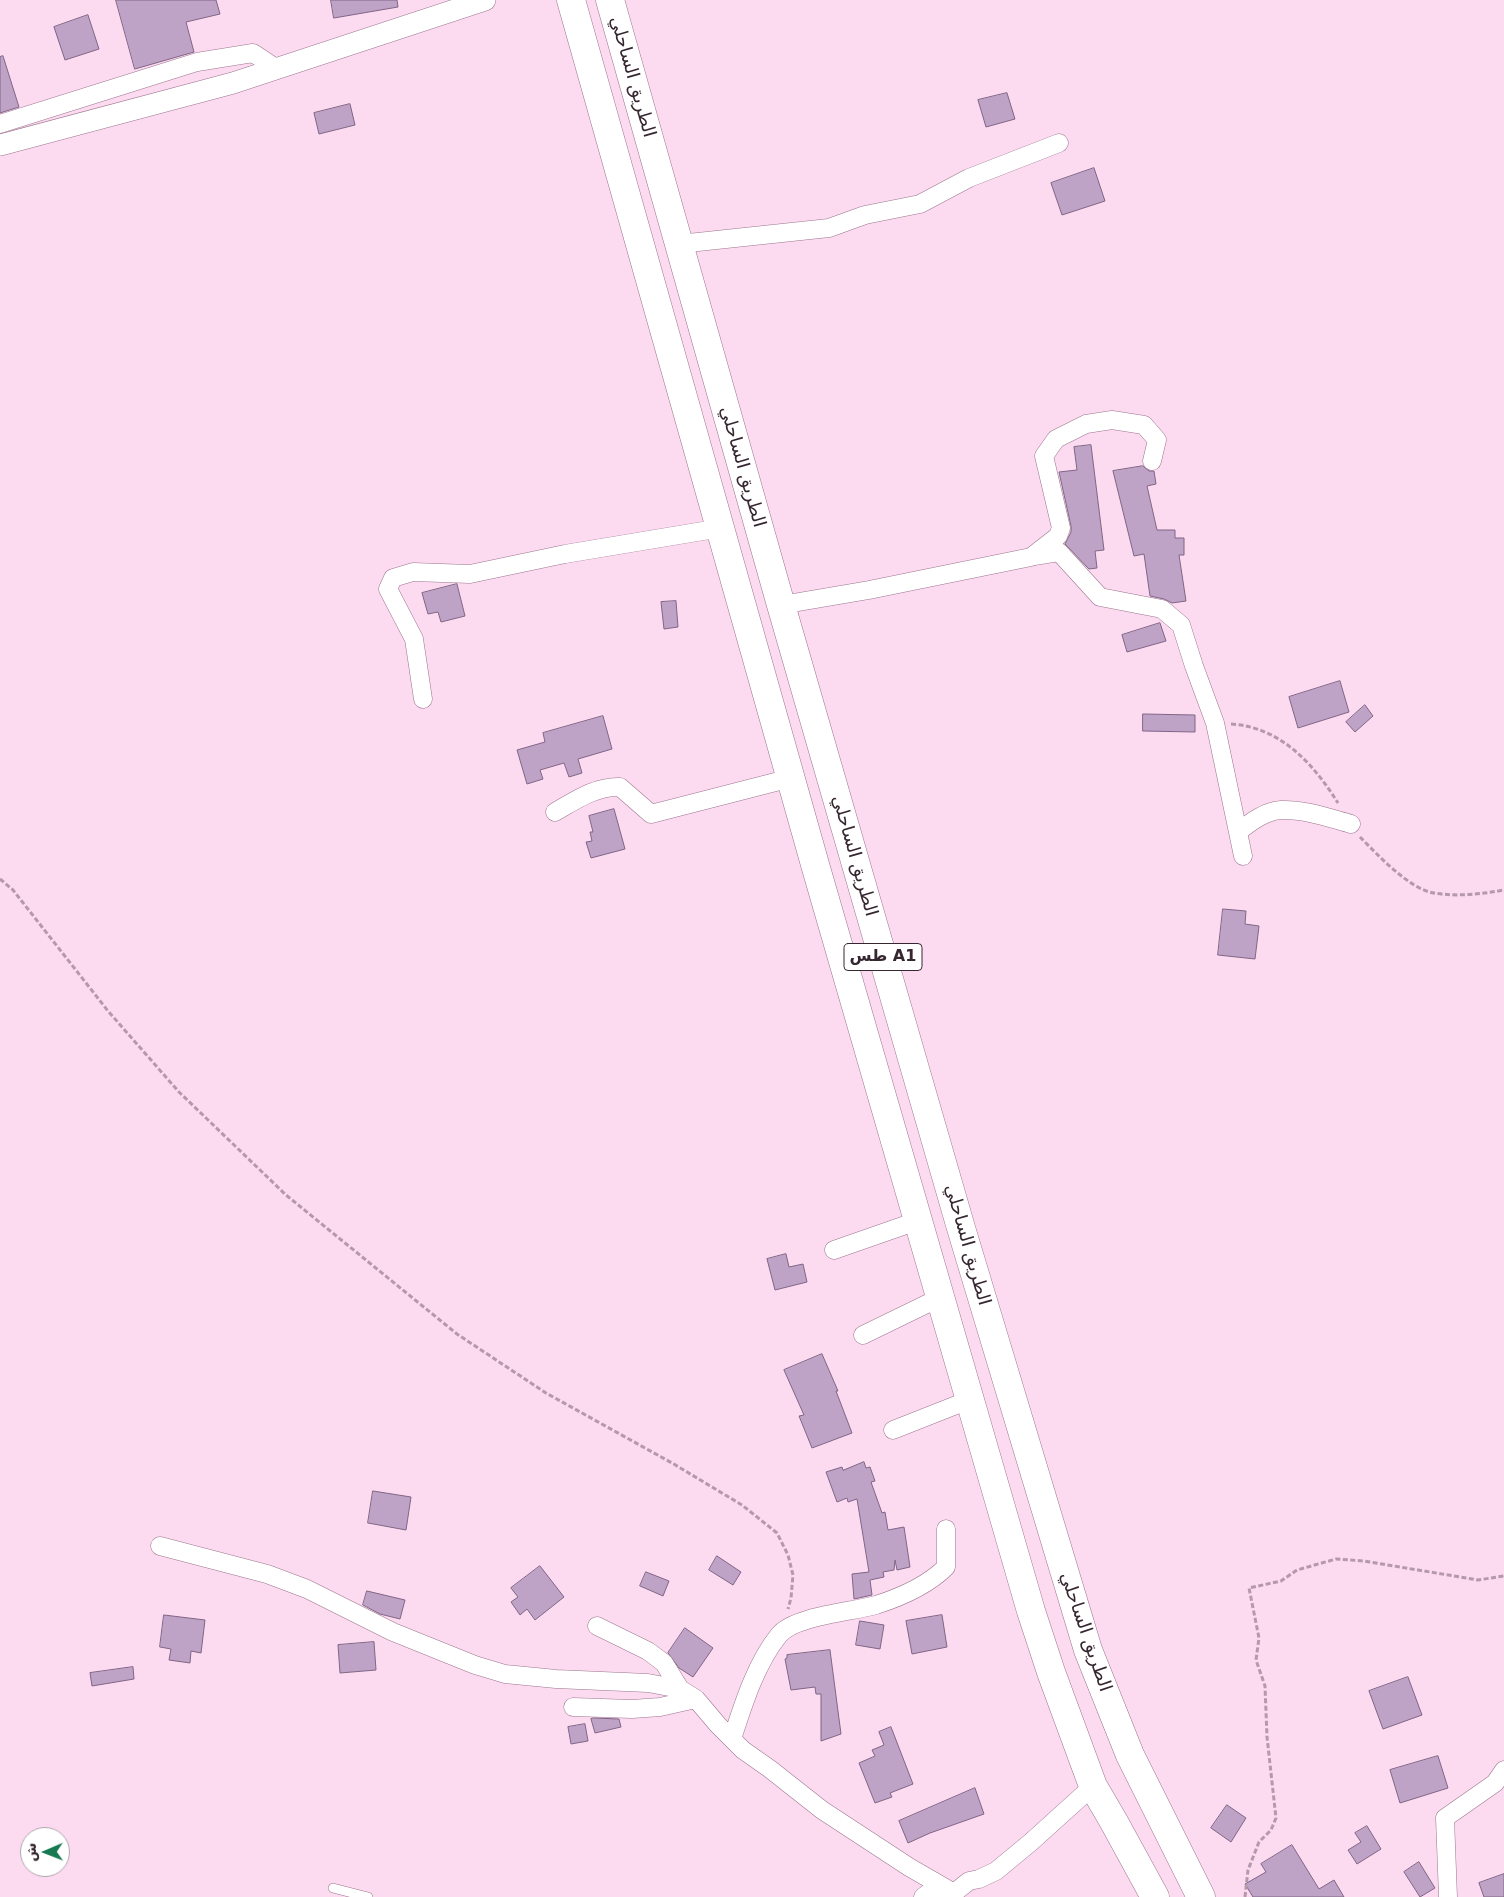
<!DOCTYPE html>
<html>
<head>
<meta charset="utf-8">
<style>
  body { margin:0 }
  #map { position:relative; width:1504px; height:1897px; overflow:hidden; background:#fcdaf0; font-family:"DejaVu Sans","Noto Sans Arabic",sans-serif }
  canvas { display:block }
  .north { position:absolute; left:20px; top:1827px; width:50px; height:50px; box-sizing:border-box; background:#fff; border:1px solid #aea8ac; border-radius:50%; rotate:269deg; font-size:14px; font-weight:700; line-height:20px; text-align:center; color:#352630 }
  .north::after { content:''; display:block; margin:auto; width:18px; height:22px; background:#187a52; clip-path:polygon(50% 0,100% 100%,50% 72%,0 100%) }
</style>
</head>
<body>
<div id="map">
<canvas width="1504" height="1897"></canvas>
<div class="north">ش</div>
</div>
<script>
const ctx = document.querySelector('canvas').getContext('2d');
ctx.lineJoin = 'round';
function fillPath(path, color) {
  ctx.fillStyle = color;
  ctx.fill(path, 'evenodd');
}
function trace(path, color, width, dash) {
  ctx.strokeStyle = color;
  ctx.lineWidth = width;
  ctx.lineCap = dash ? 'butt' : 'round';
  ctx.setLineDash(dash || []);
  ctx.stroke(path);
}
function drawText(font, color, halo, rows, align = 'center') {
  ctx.font = font + ' "DejaVu Sans","Noto Sans Arabic",sans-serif';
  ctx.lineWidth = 4;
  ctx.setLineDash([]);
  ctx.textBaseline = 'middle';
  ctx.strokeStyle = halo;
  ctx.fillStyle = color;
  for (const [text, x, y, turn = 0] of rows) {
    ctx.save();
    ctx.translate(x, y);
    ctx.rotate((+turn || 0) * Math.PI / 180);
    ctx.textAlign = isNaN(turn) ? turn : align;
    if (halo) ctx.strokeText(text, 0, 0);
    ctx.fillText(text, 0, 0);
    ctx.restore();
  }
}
const building = new Path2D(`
  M116 0H216L220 14 186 22 194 52 135 69Z
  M331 0H397L398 7 334 18Z
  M88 15 99 49 65 60 54 27Z
  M3 56 19 107 0 113V57Z
  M1007 93 1015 119 986 127 978 100Z
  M350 104 355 125 319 134 314 113Z
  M1094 168 1105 201 1062 215 1051 183Z
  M1091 445 1104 550 1095 551 1097 568 1089 569 1065 544 1071 532V526L1059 472 1077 470 1074 447Z
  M1143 466 1149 471H1154L1156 484 1147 486 1157 530H1175V538H1184V555H1179L1186 601 1172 603 1164 599 1150 596 1144 554 1134 556 1113 471Z
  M457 584 465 616 441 622 438 612 428 614 422 593Z
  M676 601 678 627 664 629 661 602Z
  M1160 623 1166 641 1127 652 1122 635Z
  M1340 681 1349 712 1298 728 1289 697Z
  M1365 705 1373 716 1355 732 1346 722Z
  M1143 714 1195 715V732L1143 731Z
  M603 716 612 749 578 759 582 773 569 777 564 763 540 770 543 779 527 784 517 750 545 742 543 733Z
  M614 809 625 849 591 858 586 842 592 841 590 832H593L589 816Z
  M1223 909 1246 911 1245 924 1259 926 1255 959 1218 955Z
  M786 1254 789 1267 803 1264 807 1282 775 1290 767 1259Z
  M822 1354 838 1391H836L852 1433 812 1448 799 1416 804 1415 784 1370Z
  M864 1462 866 1468 870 1467 875 1481 871 1482 882 1513 885 1512 888 1530 904 1527 910 1567 897 1570 895 1560 894 1570 883 1572 884 1577 870 1580 872 1595 854 1599 852 1574 869 1572 857 1499 848 1502 847 1498 837 1502 826 1472 842 1467 843 1470Z
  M373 1491 411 1497 406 1530 368 1523Z
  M717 1556 741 1572 733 1585 709 1570Z
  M540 1566 564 1597 535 1620 527 1609 520 1615 511 1602 518 1597 511 1588Z
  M646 1572 669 1581 663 1596 640 1586Z
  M367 1591 405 1600 400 1619 380 1614 363 1605Z
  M164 1615 205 1620 201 1653 191 1651 190 1663 169 1660 171 1649 160 1647Z
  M942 1615 947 1647 912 1654 906 1621Z
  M860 1621 884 1625 880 1649 856 1645Z
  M685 1628 713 1648 693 1677 679 1668 668 1653Z
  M374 1642 376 1670 340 1673 338 1645Z
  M830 1650 841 1734 821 1741V1694H816L815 1687 791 1690 785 1659 787 1658V1655Z
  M133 1667 134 1679 92 1686 90 1673Z
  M1408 1677 1422 1715 1383 1729 1369 1691Z
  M594 1718 619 1719 621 1727 595 1733 591 1719Z
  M585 1724 588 1741 571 1744 568 1727Z
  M891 1727 913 1784 890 1793 892 1797 875 1803 859 1763 875 1756 872 1750 884 1745 879 1732Z
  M1438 1756 1448 1788 1400 1803 1390 1770Z
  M975 1788 984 1814 930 1833 908 1843 899 1821Z
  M1227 1805 1246 1818 1231 1842 1211 1828Z
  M1367 1826 1381 1849 1357 1864 1348 1850 1361 1842 1355 1833Z
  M1292 1845 1319 1889 1334 1880 1344 1897H1253L1245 1884 1266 1872 1261 1864Z
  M1419 1862 1435 1888 1420 1897 1404 1872Z
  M1504 1874V1897H1484L1479 1883Z`);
const path = new Path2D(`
  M1231 724C1280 727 1313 763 1338 803
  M1360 837C1378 855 1409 889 1434 893 1458 897 1481 894 1504 890
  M0 879 13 890 108 1011 179 1092 286 1195 457 1334 546 1393 672 1463 742 1505 777 1533 788 1555 793 1575 791 1598 788 1609
  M1245 1897 1248 1870 1259 1842 1271 1830 1276 1818 1267 1737 1265 1686 1256 1660 1259 1638 1249 1588 1281 1581 1297 1570 1336 1559 1364 1561 1478 1580 1504 1576`);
const service = new Path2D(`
  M333 1888 368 1897`);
const minor = new Path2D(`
  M0 124 197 62 253 53 277 69
  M679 244 829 228 865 215 920 204 969 178 1059 143
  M1034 556 1059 552 1100 597 1162 609 1181 625 1194 666 1215 723 1243 856
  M781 605 869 590 1031 557 1058 536 1061 528 1044 456 1056 439 1086 424 1112 420 1144 425 1157 440 1152 461
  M423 699 414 639 388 589 393 578 413 572 470 574 565 554 721 528
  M555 812C576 800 596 786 620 787L651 814 791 778
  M1239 831C1251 822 1265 811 1281 810 1304 809 1329 818 1351 824
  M834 1250 917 1221
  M863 1335 939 1298
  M893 1430 969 1400
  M160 1546 267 1574 307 1589 393 1632 475 1665 505 1674 556 1679 648 1683 680 1689 696 1699 718 1725 743 1750 770 1769 822 1810 909 1867 954 1893
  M597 1626 648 1651 664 1663 680 1689
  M573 1707 632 1709 660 1707 696 1699
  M732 1739C743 1705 756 1663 779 1635 794 1616 852 1612 876 1605 901 1597 928 1585 946 1567V1529
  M954 1893 969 1881 979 1879 996 1871 1031 1842 1093 1786
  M923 1897 935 1888 949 1891
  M1448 1897 1445 1818 1495 1783 1504 1770`);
const tertiary = new Path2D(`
  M0 145 233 83 485 0`);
const trunk = new Path2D(`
  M571 0 816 868 1031 1611 1051 1672 1093 1786 1114 1822 1155 1897
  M610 0 781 605 961 1228 1088 1650 1130 1755 1201 1897`);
const shields = [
  [883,957,78]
];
const shieldNames = [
  ["طس A1",883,957]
];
const streetNames = [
  ["الطريق الساحلي",632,77,74],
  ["الطريق الساحلي",742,467,74],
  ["الطريق الساحلي",854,856,74],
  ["الطريق الساحلي",967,1245,74],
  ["الطريق الساحلي",1085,1632,71]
];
fillPath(building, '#bfa3c6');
trace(building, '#806586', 1);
trace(service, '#9c768f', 10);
trace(minor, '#9c768f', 19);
trace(tertiary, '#9c768f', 22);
trace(trunk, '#9c768f', 29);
trace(path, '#b599ab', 3, [5, 2.5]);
trace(service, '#fff', 9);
trace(minor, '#fff', 18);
trace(tertiary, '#fff', 21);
trace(trunk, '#fff', 28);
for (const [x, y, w] of shields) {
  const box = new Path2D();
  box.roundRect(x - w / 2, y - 13.5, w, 27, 4);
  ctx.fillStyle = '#fff';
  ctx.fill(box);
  trace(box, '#352630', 1);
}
drawText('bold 16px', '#352630', null, shieldNames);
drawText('18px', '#352630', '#fff', streetNames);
</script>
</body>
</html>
